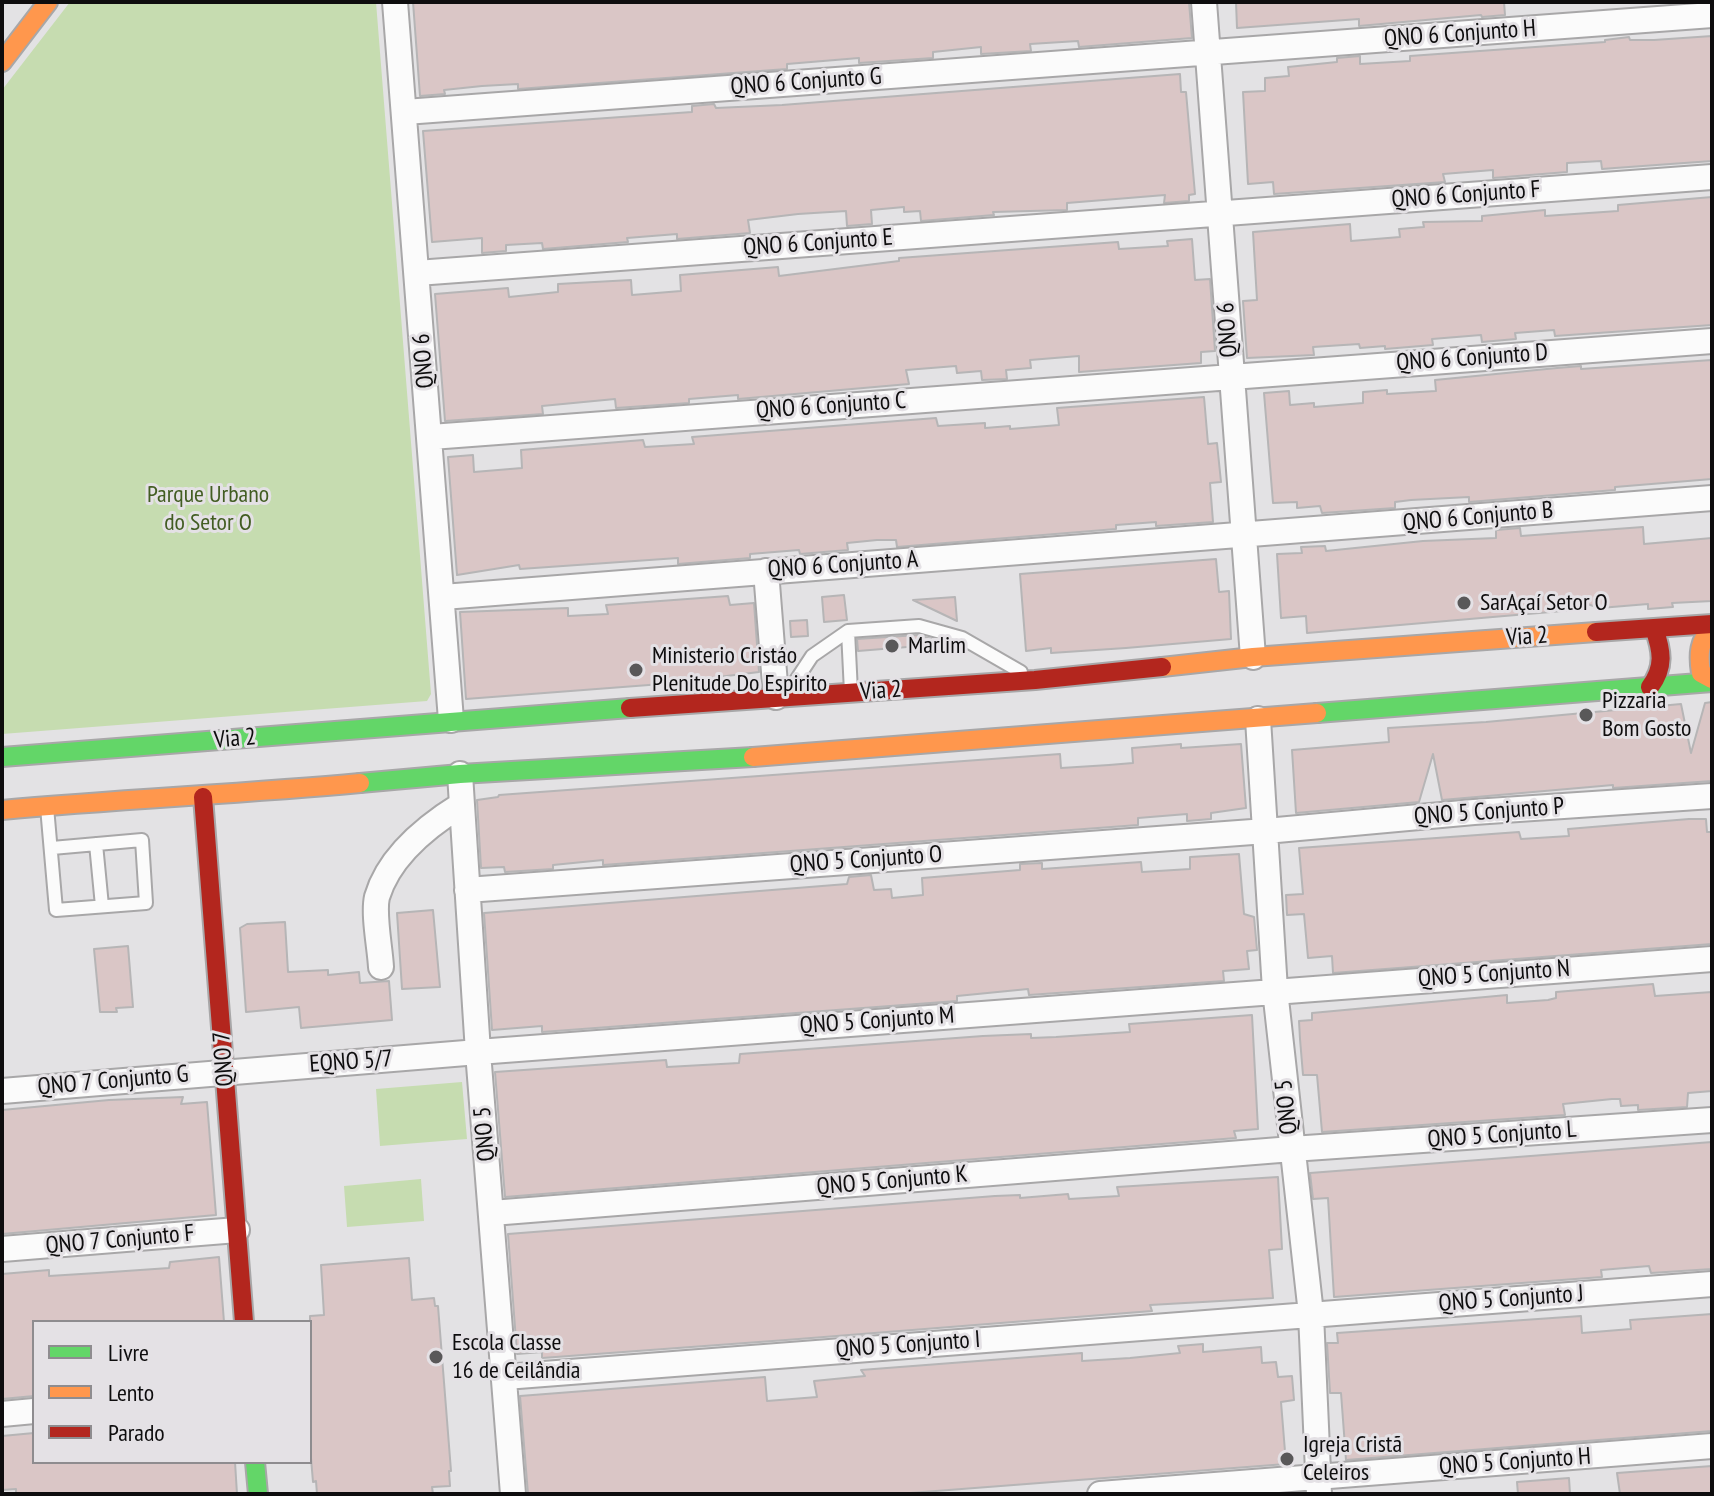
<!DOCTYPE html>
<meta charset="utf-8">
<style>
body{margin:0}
#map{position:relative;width:1714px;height:1496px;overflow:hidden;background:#e3e2e4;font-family:"PT Sans Narrow",sans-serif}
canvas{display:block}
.frame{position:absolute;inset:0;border:4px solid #0e0d0e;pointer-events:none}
.legend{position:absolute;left:32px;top:1320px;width:280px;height:144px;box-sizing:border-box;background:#e4e1e5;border:2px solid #8e8c8f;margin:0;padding:10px 14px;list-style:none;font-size:24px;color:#0e0d0e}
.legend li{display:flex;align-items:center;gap:16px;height:40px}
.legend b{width:40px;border:2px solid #8e8c8f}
</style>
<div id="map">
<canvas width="1714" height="1496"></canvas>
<div class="frame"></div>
<ul class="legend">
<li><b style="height:10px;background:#63d668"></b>Livre</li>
<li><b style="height:10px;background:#ff974d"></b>Lento</li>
<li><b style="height:10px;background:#b3261e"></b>Parado</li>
</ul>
</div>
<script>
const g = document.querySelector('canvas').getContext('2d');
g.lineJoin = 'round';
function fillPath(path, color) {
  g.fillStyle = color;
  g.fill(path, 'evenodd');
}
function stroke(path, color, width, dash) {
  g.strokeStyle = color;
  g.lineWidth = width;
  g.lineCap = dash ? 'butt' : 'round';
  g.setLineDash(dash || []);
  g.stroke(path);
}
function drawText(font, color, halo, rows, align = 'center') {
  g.font = font + ' "PT Sans Narrow",sans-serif';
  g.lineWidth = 6;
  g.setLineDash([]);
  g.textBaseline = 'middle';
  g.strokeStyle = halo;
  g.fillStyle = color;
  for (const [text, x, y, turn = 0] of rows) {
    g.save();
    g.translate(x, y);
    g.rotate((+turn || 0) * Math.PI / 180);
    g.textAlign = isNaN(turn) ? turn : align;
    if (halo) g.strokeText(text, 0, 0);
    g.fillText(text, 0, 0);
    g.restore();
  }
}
fillPath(new Path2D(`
 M70,2h306l55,692 -4,7 -425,33v-644z
 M462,1082l5,57 -87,7 -4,-57z
 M421,1179l3,42 -77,6 -3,-41z`), '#c6dcb0');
const building = new Path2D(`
 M413,2h776l3,36 -113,9 -1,-6 -48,3 1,7 -50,3v-7l-48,5v6l-74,5v-5l-72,6v5l-269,20v-5l-36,2 -38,4 1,4 -25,2z
 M1236,2h268l1,13 -23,2 -1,-2 -122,11v-7l-122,9z
 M1712,36v125l-97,7 -13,1 -1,-8 -34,2v9l-74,6v-8l-50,4 2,8 -171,12 -1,-12 -25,2 -5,-92 22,-1v-13l24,-2 -1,-9 49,-5v-4l23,-2v8l50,-3v-5l195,-14v-2l24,-3 1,3h24z
 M1180,74l1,18h5l9,102 -6,1v6l-25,2 1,-8 -98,8v7l-74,2 1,3 -73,6 -1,-10 -16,1v-5l-33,3 1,14 -25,2 -1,-15 -48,3 -50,6 2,13 -73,6v-5l-50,4 1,4 -85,7 -1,-6 -36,2v6l-24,2v-15l-50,4 -9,-111 269,-19v-6l22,-2 2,4 66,-3z
 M1712,197v128l-157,11 -1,-6 -39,3 1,6 -34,3 -1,-7 -49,4 1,6 -48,4v-3l-25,2 -1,-4 -46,3 1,8 -67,3 -4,-57 14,-1 -4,-68 97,-8 1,17 49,-4 -1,-8 25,-2 -1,-5 59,-1v-5l63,-6v6l73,-5v-6z
 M1192,239l3,41 15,-1 5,72 -14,1v11l-122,9v-16l-49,4 1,8 -25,2 1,9 -25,1 -1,-9 -24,2 -1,-7 -50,4 3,14 -171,15v-4l-49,4v4l-73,5 -1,-9 -73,7 1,8 -98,7 -10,-127 73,-6 1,9 49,-5v-8l73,-4 1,15 49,-4 -1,-16 98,-8 1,9 120,-15v-3l219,-16 1,7 49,-3 -1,-5z
 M1712,360v119l-97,8v3l-146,12v-5l-58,3 -16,2v6l-73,5 -2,-7 -23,2v-6l-24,1 -9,-110 25,-2 1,14 24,-2v4l49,-4v-11l24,-2v4l49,-3 -1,-11 122,-12 24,-2v3z
 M1204,397l4,47 9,-1 4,39 -11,1 3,39 -57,4v-4l-40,3v4l-219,18 -1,-7h-19l-30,3 1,7 -48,4 -1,-4 -49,4v4l-72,6v-6l-158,11 -1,-4 -62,10 -9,-118 25,-2 1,17 48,-4 -1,-18 122,-10 2,7 49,-3 -2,-7 244,-19 2,8 47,-3v5l25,-2v3l49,-4 -2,-17z
 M1643,527l1,17 68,-6v63l-40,2 1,4 -25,2v-5l-48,4 -26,-8v10l-267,23 -1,-17 -25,2 -4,-64 25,-1 -1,-6 24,-1 1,5 97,-10 73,-3v-8l24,-2 1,8z
 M1216,559l3,33 10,-1 2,48 -105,9 -75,5v-5l-25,3 -6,-77z
 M844,595l3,25 -23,2 -2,-25z
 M728,596l2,9 24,-2 5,69 -97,12 -196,15 -6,-87 108,-4v8l40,-2 -2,-9z
 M955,597l2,24 -44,-21z
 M807,620l1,16 -17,1 -1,-16z
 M918,635l13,4 1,6 -74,6 -1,-12z
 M1712,702v79l-99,7v-3l-171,15 -9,-46 -14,48 -123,11 -4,-63 97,-8 -1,-14 98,-6 195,-18 10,49 14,-50z
 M1181,744v4l60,-4 5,64 -35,5v6l-24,2v-7l-49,4v7l-535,40v-5l-50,5v4l-48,3 -1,-5 -23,1 -4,-68 21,-3 1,-2 561,-41 1,14 48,-3 24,-2 -1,-15z
 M1689,819h17l1,13h5v112l-379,29 -1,-17 -24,2 -4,-44 -17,1 -1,-20 17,-1 -4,-46 220,-16 2,7 48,-3 -1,-7z
 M1239,854l5,60 10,3 3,33 -10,1 2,18 -26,2 1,10 -195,14 -1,-6 -71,7v5l-415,31v-6l-50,4 -8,-117 363,-29 2,-7 22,-2 3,15 17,-1 1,9 31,-3 -1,-17 98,-8v-6l22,-1v6l99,-7 1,10 48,-3v-12z
 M433,910l7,77 -38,2 -5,-76z
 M285,922l3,50 40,-2v5l31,-3 1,11 29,-2 3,39 -91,8 -2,-21 -53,5 -6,-84 7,-4z
 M128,946l5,61 -17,1 1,4h-17l-6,-63z
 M1653,984l2,12 57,-4v99l-24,2 -1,14 -49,3v-5l-17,1 -1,-7h-8l-49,5 2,11 -243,17 -5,-57h-14l-3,-36 -1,-18 13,-1v-7l195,-18v8l41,-3 8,-2v-6z
 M1252,1015l6,114 -24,2 2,7 -731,59 -10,-125 171,-12 1,7 72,-4 1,-9 243,-18 48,-2v4l25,-1 74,-5 -1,-8z
 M183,1097l-2,7 26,-2 9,113 -214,19v-124l107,-10z
 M1712,1142v127l-61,4 -2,-7 -48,4 1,7 -268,20 -6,-99 -15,1 -3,-26z
 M1278,1177l4,72 -13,1 4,48 -123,7 2,6 -366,29 -244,18v-6l-25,2 -9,-120 487,-38 25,-1v3l48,-4 1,5 50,-3 -2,-9z
 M219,1257l5,65h-190v74l-32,3v-125l47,-4v6l48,-3 72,-5 1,-6z
 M409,1258l3,42 22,-2 1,8h3l13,165h-2l1,15 -18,1 1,7h-116l-1,-13 -3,1 -3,-36v-130l14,-1 -3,-50z
 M1712,1314v117l-366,29 -5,-67h-11l-3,-50h11l-1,-10 244,-17 1,17 49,-4 -1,-9z
 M1203,1344v8l58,-5 1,16 14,-1 2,15 14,-1 2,24 -13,2 5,62 -389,30h-369l-8,-98 245,-19 2,24 50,-4 -3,-16 51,-5 -4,-6 221,-17v8l48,-3 50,-5 -2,-7z
 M34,1433v29h201l2,32h-221v-5l-14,1v-54z
 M1712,1466v28h-92l-3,-21z
 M1569,1478l1,16h-52l-1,-12z`);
fillPath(building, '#dac6c6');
stroke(building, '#b6b5b6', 2);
const lane = new Path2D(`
 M848,631l3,61
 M789,691l23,-35 36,-25 71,-5 43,12 59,34
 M47,807l9,103 90,-7 -4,-63 -90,8
 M96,844l6,62`);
const street = new Path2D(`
 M395,2l56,718
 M1204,2l49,655
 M405,112l1307,-97
 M417,273l1295,-96
 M431,437l1281,-96
 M766,571l10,126
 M443,597l1269,-99
 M1258,719l17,271 36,324 8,180
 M460,774l18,278 35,442
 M467,890l799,-59 208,-19 238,-16
 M381,967c-1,-19 -8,-53 -4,-70 12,-41 50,-71 84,-92
 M2,1091l476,-39 1234,-93
 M492,1213l800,-64 420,-29
 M2,1249l235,-19
 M505,1377l1207,-93
 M2,1414l32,-3
 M1100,1494l612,-48`);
const fast = new Path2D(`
 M1317,713l395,-31
 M2,757l628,-49
 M360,783l100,-9 293,-17
 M255,1462l3,32`);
const slow = new Path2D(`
 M2,62l46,-60
 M1712,627c-13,14 -14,27 -11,46l11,6
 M1162,667l91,-10 343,-25
 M753,757l564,-44
 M2,810c119,-11 239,-16 358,-27`);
const jam = new Path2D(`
 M1596,632l116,-8
 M1650,687c15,-20 12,-36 4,-59
 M630,708l405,-28 127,-13
 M203,797l41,525`);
stroke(lane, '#a8a7a8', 16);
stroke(street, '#a8a7a8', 28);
stroke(fast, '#a8a7a8', 22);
stroke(slow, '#a8a7a8', 22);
stroke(jam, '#a8a7a8', 22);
stroke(lane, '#fbfbfb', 12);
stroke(street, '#fbfbfb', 24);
stroke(fast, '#63d668', 18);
stroke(slow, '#ff974d', 18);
stroke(jam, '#b3261e', 18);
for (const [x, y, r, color] of [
 [1464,603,8,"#595859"],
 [892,646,8,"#595859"],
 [636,670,8,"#595859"],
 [1586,715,8,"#595859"],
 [436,1357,8,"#595859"],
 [1287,1459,8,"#595859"]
]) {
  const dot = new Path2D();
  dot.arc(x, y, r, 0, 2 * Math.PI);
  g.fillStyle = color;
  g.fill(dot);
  stroke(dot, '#e4e1e5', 3);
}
drawText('24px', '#0e0d0e', '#e4e1e5', [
 ["QNO 6 Conjunto H",1460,34,-4],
 ["QNO 6 Conjunto G",806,82,-4],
 ["QNO 6 Conjunto F",1466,195,-4],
 ["QNO 6 Conjunto E",818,243,-4],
 ["QNO 6",1228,330,-94],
 ["QNO 6 Conjunto D",1472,358,-4],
 ["QNO 6",424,361,-95],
 ["QNO 6 Conjunto C",831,406,-4],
 ["QNO 6 Conjunto B",1478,517,-5],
 ["QNO 6 Conjunto A",843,565,-4],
 ["Via 2",1527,637,-4],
 ["Via 2",881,691,-4],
 ["Via 2",235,739,-5],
 ["QNO 5 Conjunto P",1489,812,-4],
 ["QNO 5 Conjunto O",866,860,-4],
 ["QNO 5 Conjunto N",1494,974,-4],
 ["QNO 5 Conjunto M",877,1021,-4],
 ["QNO 7",224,1059,-94],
 ["EQNO 5/7",351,1062,-4],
 ["QNO 7 Conjunto G",113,1081,-5],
 ["QNO 5",1287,1107,-96],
 ["QNO 5",485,1134,-95],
 ["QNO 5 Conjunto L",1502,1135,-4],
 ["QNO 5 Conjunto K",892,1181,-5],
 ["QNO 7 Conjunto F",120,1240,-5],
 ["QNO 5 Conjunto J",1511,1299,-4],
 ["QNO 5 Conjunto I",908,1345,-4],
 ["QNO 5 Conjunto H",1515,1462,-4]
]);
drawText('24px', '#425d22', '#e4e1e5', [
 ["Parque Urbano",208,495],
 ["do Setor O",208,523]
]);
drawText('24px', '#0e0d0e', '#e4e1e5', [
 ["SarAçaí Setor O",1480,603],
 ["Marlim",908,646],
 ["Ministerio Cristáo",652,656],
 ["Plenitude Do Espirito",652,684],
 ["Pizzaria",1602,701],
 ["Bom Gosto",1602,729],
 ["Escola Classe",452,1343],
 ["16 de Ceilândia",452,1371],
 ["Igreja Cristã",1303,1445],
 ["Celeiros",1303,1473]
], 'left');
</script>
